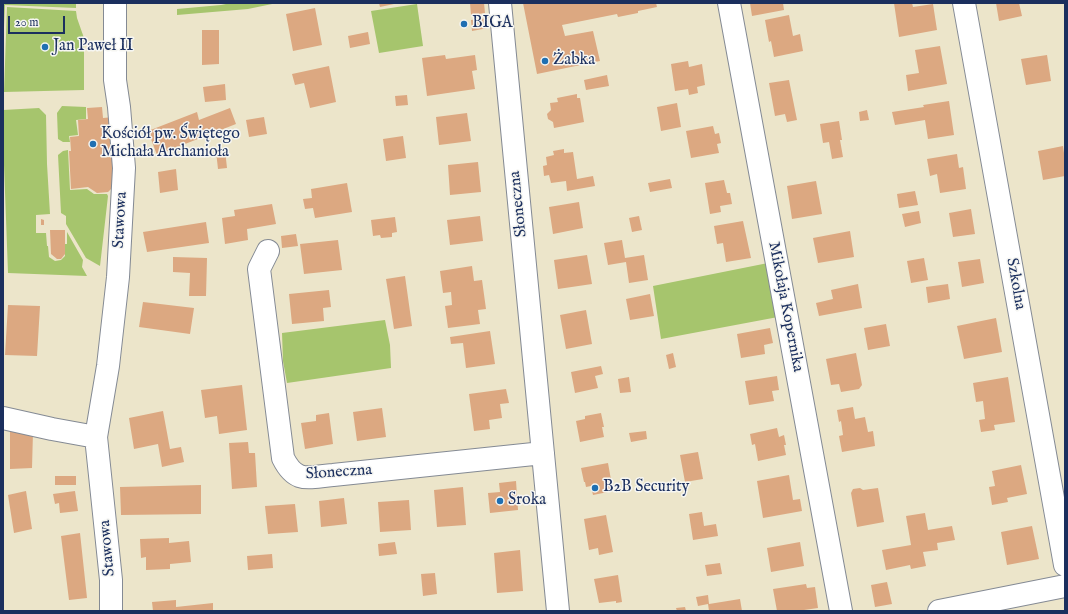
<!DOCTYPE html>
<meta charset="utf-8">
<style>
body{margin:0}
#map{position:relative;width:1068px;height:614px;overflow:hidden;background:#ece5ca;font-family:"IM FELL English",serif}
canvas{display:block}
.frame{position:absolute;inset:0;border:4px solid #1b2f5e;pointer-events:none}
.scale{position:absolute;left:8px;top:16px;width:57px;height:18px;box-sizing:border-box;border:2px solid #1b2f5e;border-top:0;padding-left:5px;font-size:12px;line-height:14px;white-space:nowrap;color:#1b2f5e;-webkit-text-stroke:3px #f6f6f2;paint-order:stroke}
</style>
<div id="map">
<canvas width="1068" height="614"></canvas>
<div class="frame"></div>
<div class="scale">20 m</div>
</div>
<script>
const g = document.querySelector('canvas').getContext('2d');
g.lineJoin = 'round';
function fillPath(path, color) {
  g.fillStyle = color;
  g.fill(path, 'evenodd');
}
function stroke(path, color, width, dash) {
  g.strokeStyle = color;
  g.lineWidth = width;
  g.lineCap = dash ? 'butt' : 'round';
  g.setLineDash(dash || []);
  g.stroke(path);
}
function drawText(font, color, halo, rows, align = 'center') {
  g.font = font + ' "IM FELL English",serif';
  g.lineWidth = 3;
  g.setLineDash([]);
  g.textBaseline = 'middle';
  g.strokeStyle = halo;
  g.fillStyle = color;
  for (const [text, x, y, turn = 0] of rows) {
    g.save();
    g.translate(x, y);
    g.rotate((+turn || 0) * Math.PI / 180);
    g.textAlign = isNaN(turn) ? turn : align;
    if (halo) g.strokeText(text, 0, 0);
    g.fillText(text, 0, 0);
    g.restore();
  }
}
fillPath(new Path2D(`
 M3,3h73v5l-71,-3 -2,44z
 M231,3h46l-29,6 -71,6v-6l44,-4z
 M417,4l6,42 -44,7 -8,-42z
 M7,7l69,4 1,7 7,20v52l-80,2z
 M62,106l24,1v12l-10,1 2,15 -9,1 1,6h-7l-5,-3 -1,-26z
 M39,108l7,7 1,49 3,50 -14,1v18h10l1,13h1l1,11 6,4 6,-1 4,-4 -1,-12h3v-12l16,28 -1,7 5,9 -79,-3 -5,-135v-28z
 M68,150l2,40 17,-1 7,5h13l1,2 -8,70 -14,-8 -20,-34v-8l-5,-3 -3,-58 5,-4z
 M768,263l10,54 -117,22 -8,-53z
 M385,320l5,25 1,23 -104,15 -4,-22 -1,-28z`), '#a6c56d');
fillPath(new Path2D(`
 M379,3h15v1l-14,3z
 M470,3h14l1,10 -14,2z
 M523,3h133l1,4 -19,4v2l-20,4 -1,-3 -55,11 3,11 28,-5 7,30 -63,13z
 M750,3h33l1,7 -32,6z
 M894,3h18l1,4 20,-3 4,26 -38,7z
 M996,3h23l3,13 -23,5z
 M315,8l7,37 -29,6 -7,-37z
 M789,15l4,21 7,-2 3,17 -29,6 -3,-16 -2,1 -4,-22z
 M487,18l1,10 -16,3 -1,-11z
 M202,30h17v34l-17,1z
 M368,32l2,12 -20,4 -2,-12z
 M940,46l7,38 -39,7 -2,-16 13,-2 -4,-23z
 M445,55l1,4 29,-4 2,15 -5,1 3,18 -48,7 -5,-38z
 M1047,55l4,26 -25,4 -5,-26z
 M688,61l1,6 13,-3 3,21 -8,2 1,6 -9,2 -1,-6 -13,2 -4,-27z
 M329,66l7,36 -26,6 -6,-25 -9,2 -3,-11z
 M607,75l2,11 -23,4 -2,-10z
 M789,80l8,40 -10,2 -2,-8 -10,2 -6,-33z
 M225,84l1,16 -21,2 -2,-15z
 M577,94v4h3l4,24 -30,6 -1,-6 -5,-3 -1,-5 4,-4 -1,-7 8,-1 -1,-4z
 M407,95l1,10 -12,1 -1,-10z
 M949,101l5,34 -26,4 -3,-19 -30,5 -3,-13 32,-5 -1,-2z
 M677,103l4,24 -20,4 -4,-24z
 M102,107l1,11 11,-1 1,68 -7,7 -11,1 -9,-6 -17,2 -2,-38h2l-1,-14 9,-1 -1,-16 10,-1 -1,-11z
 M230,108l6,16 -79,31 -9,-24 49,-19 2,8z
 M867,110l2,10 -9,1 -1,-9z
 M467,113l4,28 -32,4 -3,-28z
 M264,117l3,17 -18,3 -3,-17z
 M839,121l3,19h-2l3,17 -11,2 -3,-17 -6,1 -3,-19z
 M713,126l2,8 4,-1 2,10 -4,1 2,9 -28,5 -5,-27z
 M403,136l3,22 -20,3 -3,-22z
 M1063,146l2,14v16l-22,4 -5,-29z
 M564,149v4l9,-1 4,27 16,-3 2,10 -28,5 -1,-10 -15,2 -2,-8 -5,1 -1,-10 4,-1 -1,-8 8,-2 -1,-4z
 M225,150l2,18 -9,1 -2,-18z
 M957,154l2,14 4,-1 3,22 -26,4 -3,-19 -7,2 -3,-17z
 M478,162l3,30 -31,3 -2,-30z
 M176,169l2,21 -18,3 -2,-21z
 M670,179l2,9 -22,4 -2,-9z
 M724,180l3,13h3l2,11 -12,2 1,6 -11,2 -5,-31z
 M816,181l6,33 -30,5 -5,-33z
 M347,183l5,29 -37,6 -2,-10 -8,1 -2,-10 9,-1 -1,-9z
 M915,191l3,14 -19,3 -2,-14z
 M579,202l4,26 -30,6 -4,-27z
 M272,204l4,20 -29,5 1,11 -23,4 -3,-26 13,-2 -1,-6z
 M971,209l4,25 -22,3 -4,-24z
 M919,211l2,12 -16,4 -3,-13z
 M480,216l3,25 -33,4 -3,-25z
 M639,216l3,14 -10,2 -3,-14z
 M395,217l2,15 -5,1v4l-11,1 -1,-3 -7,1 -2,-16z
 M41,219l3,1v5h-3z
 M743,221l8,37 -25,4 -3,-19 -6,1 -3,-18z
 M206,222l3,21 -62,9 -4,-20z
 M50,230h15v24l-4,5h-4l-6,-5z
 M850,231l4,26 -36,6 -5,-25z
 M296,234l2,12 -16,2 -1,-12z
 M338,240l4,30 -38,4 -4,-30z
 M622,240l3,18 19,-3 4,25 -19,3 -3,-21 -18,3 -4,-22z
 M587,255l5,29 -34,5 -4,-29z
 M173,257l34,1 -1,38h-17l1,-23 -17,-1z
 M924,258l4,22 -17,3 -4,-22z
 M980,259l4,24 -22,4 -4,-25z
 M472,266l2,15 8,-1 4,29 -8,1 2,14 -32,4 -3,-22 7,-1 -1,-13 -8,1 -3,-22z
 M405,276l7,50 -18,3 -8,-50z
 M858,284l4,24 -43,8 -3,-13 17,-4 -2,-9z
 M948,284l2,15 -22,4 -2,-16z
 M329,290l2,17 -8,1 1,13 -32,3 -3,-30z
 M650,294l4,22 -24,4 -4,-21z
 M143,302l51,6 -4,26 -51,-7z
 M8,305l32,1 -3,50 -32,-1z
 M586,310l6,34 -26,5 -6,-34z
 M996,318l6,34 -38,7 -7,-33z
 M886,324l4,22 -22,4 -4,-22z
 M770,328l3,15 -9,2 1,9 -24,4 -4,-24z
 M490,331l5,33 -29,4 -3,-25 -12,1 -1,-7z
 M673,353l3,14 -7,2 -3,-14z
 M856,353l6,32 -3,4 -18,3 -2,-8 -8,1 -5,-26z
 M601,366l2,8 -8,2 3,12 -23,5 -4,-21z
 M777,376l2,14 -7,1 2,10 -25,4 -4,-24z
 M629,377l2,15 -11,1 -2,-14z
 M1008,377l7,45 -21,3 1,5 -14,2 -2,-12 6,-1 -2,-18 -7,1 -3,-19z
 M242,385l5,45 -28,4 -2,-18 -12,2 -4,-28z
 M506,389l3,14 -9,1 2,14 -13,2 1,9 -16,2 -5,-37z
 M853,407l2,12 10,-2 3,15 5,-1 2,15 -33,6 -3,-16 4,-1 -2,-14 -2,1 -2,-12z
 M382,408l4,29 -29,4 -4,-29z
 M163,411l7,38 11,-2 3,15 -22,5 -4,-23 -24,5 -5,-31z
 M329,413l4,31 -28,5 -4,-26 15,-2v-6z
 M601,413l3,14h-2l2,10 -24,5 -4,-21 9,-2v-3z
 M777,428l2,9 5,-2 2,10h-2l2,10 -28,6 -3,-17 -3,1 -2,-11z
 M646,431l1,8 -16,3 -2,-9z
 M10,432h23l-1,36 -22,1z
 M248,442l1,11h6l2,34 -25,2 -3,-46z
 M698,452l5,27 -18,3 -5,-27z
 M608,463l5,28 -20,4 -2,-9 -5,1 -1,-5h-1l-3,-14z
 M1021,465l6,29 -20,4 1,4 -16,3 -3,-18 6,-1 -3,-15z
 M789,475l4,25 7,-1 2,12 -39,7 -6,-37z
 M55,476h21v9h-21z
 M516,481l2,29 -28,3 -2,-20 12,-1 -1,-9z
 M201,485v29l-80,1 -1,-28z
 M463,487l3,38 -29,2 -3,-37z
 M860,488l3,2 15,-2 6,34 -27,5 -6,-34 2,-4z
 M26,491l6,38 -18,4 -6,-38z
 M75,491l3,20 -18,2 -1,-10 -4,1 -2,-10z
 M344,498l3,26 -26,3 -2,-26z
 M409,500l2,30 -31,2 -2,-30z
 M295,504l3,28 -30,2 -3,-28z
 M702,512l2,14 12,-2 2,12 -25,4 -4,-26z
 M925,513l3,17 24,-4 3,14 -18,3 1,7 -15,2 3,14 -15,3 -1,-4 -24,5 -4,-20 29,-5 -5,-29z
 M606,515l7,37 -14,3 -1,-7 -9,2 -5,-31z
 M1032,526l7,33 -32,6 -6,-33z
 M80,533l7,65 -18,2 -8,-64z
 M169,538v5l20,-2 2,21 -21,2v5l-24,1v-13l-5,1 -1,-19z
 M395,542l2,12 -18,2 -1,-12z
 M800,542l4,24 -33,6 -4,-24z
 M520,550l3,41 -26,2 -3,-40z
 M272,554l1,14 -25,2 -1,-14z
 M720,563l2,11 -15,2 -2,-11z
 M435,573l2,21 -14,2 -2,-22z
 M618,575l4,27 -6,1v-2l-17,2 -5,-24z
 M887,582l5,22 -17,3 -4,-22z
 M806,584l1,4 8,-1 3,21 -21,3h-20l-4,-22z
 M708,595l1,9 31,-5 2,12h-33l-1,-7 -10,2 -2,-9z
 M176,600v7l37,-4v8h-60l-1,-9z
 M685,607l1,4h-9l-1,-3z`), '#dca881');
const minor = new Path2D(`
 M500,3l58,608
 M729,3l112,608
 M964,3l101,562
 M268,251l-9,18 24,189c13,26 25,19 50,17l210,-22
 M3,418l49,11 44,8
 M111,611v-31l-15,-143 12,-71 10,-89 6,-109 -5,-61 -4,-27v-77
 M939,611l126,-25`);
stroke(minor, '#848a94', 24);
stroke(minor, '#fff', 22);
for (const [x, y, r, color] of [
 [464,24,4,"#1f6fb2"],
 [45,47,4,"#1f6fb2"],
 [545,61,4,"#1f6fb2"],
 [93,144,4,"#1f6fb2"],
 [595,488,4,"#1f6fb2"],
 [500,501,4,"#1f6fb2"]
]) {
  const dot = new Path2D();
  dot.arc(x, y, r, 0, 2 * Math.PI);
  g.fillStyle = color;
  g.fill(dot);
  stroke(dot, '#f6f6f2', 1.5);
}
drawText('16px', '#1b2f5e', '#f6f6f2', [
 ["BIGA",472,24],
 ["Jan Paweł II",53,47],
 ["Żabka",553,61],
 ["Kościół pw. Świętego",101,135],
 ["Michała Archanioła",101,153],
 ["B2B Security",603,488],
 ["Sroka",508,501]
], 'left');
drawText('16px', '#1b2f5e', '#f6f6f2', [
 ["Słoneczna",519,204,-96],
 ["Stawowa",121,220,-87],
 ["Szkolna",1015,284,80],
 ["Mikołaja Kopernika",785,307,79],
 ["Słoneczna",339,473,-4],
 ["Stawowa",108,548,-95]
]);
</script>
